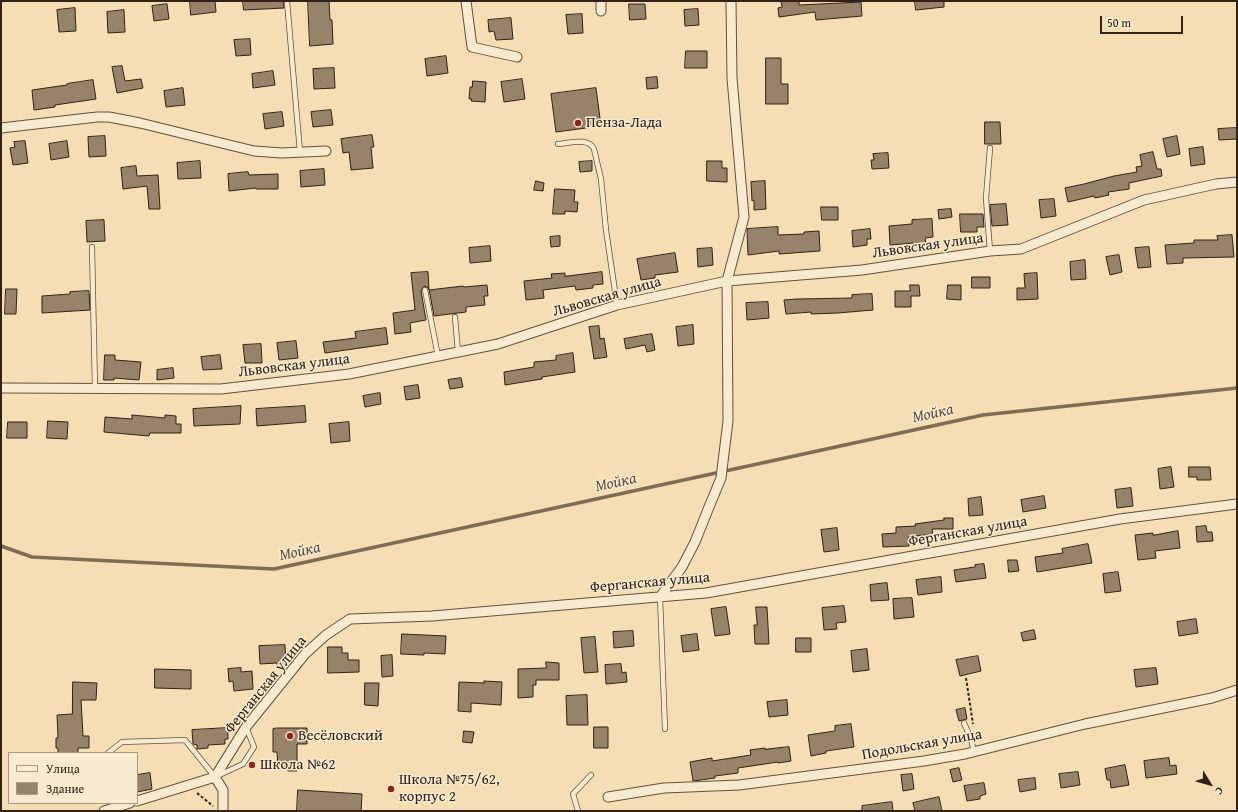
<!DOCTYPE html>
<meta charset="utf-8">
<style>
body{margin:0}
#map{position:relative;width:1238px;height:812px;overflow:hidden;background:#f5deb3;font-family:"Gentium Book Plus",serif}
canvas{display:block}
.frame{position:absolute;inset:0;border:2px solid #312119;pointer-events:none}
.legend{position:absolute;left:8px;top:752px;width:130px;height:52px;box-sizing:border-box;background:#f8eace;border:1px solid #a89a86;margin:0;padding:5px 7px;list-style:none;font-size:12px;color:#312119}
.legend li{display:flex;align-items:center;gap:8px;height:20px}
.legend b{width:20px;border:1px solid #a89a86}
.north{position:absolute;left:1190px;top:764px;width:40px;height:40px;-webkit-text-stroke:3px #f8eace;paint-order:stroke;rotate:127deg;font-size:11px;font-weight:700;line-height:16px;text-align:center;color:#312119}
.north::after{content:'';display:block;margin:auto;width:14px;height:18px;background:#312119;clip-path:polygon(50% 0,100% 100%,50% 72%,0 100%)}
.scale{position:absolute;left:1100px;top:16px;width:83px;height:18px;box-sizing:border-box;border:2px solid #312119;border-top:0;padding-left:5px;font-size:12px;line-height:14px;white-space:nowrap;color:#312119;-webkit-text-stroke:3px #f8eace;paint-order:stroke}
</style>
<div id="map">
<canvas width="1238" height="812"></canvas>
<div class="frame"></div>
<ul class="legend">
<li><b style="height:5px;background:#f8eace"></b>Улица</li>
<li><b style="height:11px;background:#978369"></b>Здание</li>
</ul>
<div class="north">С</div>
<div class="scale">50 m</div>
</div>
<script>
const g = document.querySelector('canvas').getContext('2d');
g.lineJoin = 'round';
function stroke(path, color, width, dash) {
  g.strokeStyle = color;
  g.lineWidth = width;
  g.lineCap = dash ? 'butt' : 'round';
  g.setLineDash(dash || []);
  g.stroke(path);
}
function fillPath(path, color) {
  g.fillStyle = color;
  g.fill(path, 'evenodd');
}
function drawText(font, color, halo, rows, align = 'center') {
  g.font = font + ' "Gentium Book Plus",serif';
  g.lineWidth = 3;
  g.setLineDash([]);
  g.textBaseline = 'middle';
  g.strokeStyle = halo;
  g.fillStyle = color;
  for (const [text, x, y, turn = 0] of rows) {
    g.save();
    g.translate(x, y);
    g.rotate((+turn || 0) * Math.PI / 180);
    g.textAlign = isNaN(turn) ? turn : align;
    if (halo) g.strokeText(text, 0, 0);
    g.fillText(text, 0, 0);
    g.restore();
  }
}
stroke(new Path2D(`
 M1,546l31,11 242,12 709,-154 254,-27`), '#7e6c56', 3.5);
const building = new Path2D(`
 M190,1h25l1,11 -25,3z
 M243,1h40l1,7 -40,2z
 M308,1h21l1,19h2l1,24 -23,2z
 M781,1h18v4l62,-3 1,14 -46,4 -1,-8 -36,5 -1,-9 4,-1z
 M915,1h29v6l-28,3z
 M167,4l2,15 -15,2 -2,-15z
 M629,4h16l1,15 -16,1z
 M75,8l1,23 -17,1 -2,-22z
 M698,9l1,16 -14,1 -1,-16z
 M124,10l1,22 -17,1 -1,-21z
 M582,14l1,19 -15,1 -2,-19z
 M511,18l2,21 -17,1 -2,-9 -5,1 -1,-12z
 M250,39l1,16 -15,1 -2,-16z
 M686,51h21v17h-22z
 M446,56l2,17 -21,3 -2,-17z
 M766,58h15v26h7v20h-22z
 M122,66l3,15 16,-2 2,9 -26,5 -5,-26z
 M334,68l1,20 -21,1 -1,-20z
 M273,71l2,14 -22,3 -1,-14z
 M657,77l1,11 -11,1 -1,-11z
 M522,79l3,20 -21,3 -3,-20z
 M93,80l3,19 -41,6v2l-21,3 -2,-20 35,-5v-1z
 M473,81l13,1 -1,20 -14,-1 1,-2h-3l1,-12h2z
 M183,88l2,17 -19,2 -2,-16z
 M596,88l5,38 -45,6 -5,-38z
 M331,110l2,15 -20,2 -2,-15z
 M282,112l2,14 -19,3 -2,-15z
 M985,122h15l1,22h-16z
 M1237,128v11l-18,1 -1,-11z
 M372,135l2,12h-3l2,21 -22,2 -2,-18 -6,1 -2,-14z
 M105,136l1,20 -17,1 -1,-20z
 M1177,136l3,18 -13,3 -4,-18z
 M25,141l3,22 -15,2 -3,-17 5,-1 -1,-5z
 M67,141l2,16 -18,3 -2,-16z
 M1203,147l2,17 -14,2 -2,-17z
 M1153,152l4,17h4l1,7 -33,7v6l-21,3 1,3 -14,3 -1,-2 -26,6 -3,-14 19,-4 30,-8 23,-4 -1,-5 6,-1 -2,-11z
 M888,153l1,15 -17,1 -1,-9h3l-1,-6z
 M200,161l1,17 -23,1 -1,-16z
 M592,161v10l-12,1 -1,-10z
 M707,161h15v7h5v14l-20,-1z
 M136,166l1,10 21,-1 2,34h-11l-2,-23 -24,3 -2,-21z
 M324,169l1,16 -24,2 -1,-16z
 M248,172l1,3 29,-1v15h-22v-1l-27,3 -1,-17z
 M536,181l8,2 -1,8 -9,-1z
 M765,181l1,28 -12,1v-10l-2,1 -1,-19z
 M555,189l20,1 -1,12h4l-1,10 -12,-1v3h-12z
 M1054,199l2,17 -15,2 -2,-18z
 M1006,204l2,21 -16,1 -2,-21z
 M821,207h17v13h-16z
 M951,209l1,8 -13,2 -1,-9z
 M960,214h23l1,13h-7v5h-16z
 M932,219l1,18 -8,1 1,6 -13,1v-2l-23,2 -1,-19 23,-2v-4z
 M104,220l1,21 -18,1 -1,-21z
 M778,227v8l26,-1v-2l15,-1 1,20 -41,3v-3l-31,4 -1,-26z
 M870,229l1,10h-4v6l-14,2 -1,-16z
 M1232,235l2,22 -51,1v5l-16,1 -2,-19 29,-2v-3h24l-1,-4z
 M560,236v10l-9,1 -1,-10z
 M490,246l1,15 -21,2 -1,-15z
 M1149,247l2,20 -13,1 -3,-20z
 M712,248l1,17 -15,2 -1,-18z
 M675,253l3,19 -23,3v3l-14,2 -4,-21z
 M1119,255l3,17 -12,3 -4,-18z
 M1085,260l1,19 -15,1 -1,-18z
 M428,272l1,18 34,-4 1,1 23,-2 1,11h-4l1,9 -19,2v5l-32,4 -5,-27 -2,-2 -3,-1 -3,5 5,29 -16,3 1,9 -16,2 -2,-21 22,-3 -4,-37z
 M602,272l1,12 -10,1v3l-17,2 -1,-4 -32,4 1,8 -18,2 -2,-19 28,-3 -1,-4 14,-1v3z
 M1037,273l1,26 -21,1v-12h8l-1,-14z
 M972,277h18v11h-18z
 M910,285h9l1,11h-9v11h-16v-16h15z
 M948,285h13v15l-14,-1z
 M6,289h11l-1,25h-11z
 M89,291l1,19 -48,3v-17l28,-2v-2z
 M872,294l1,16 -35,3 -27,1v-2l-25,2 -2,-14 13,-1 55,-1v-3z
 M768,302l1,16 -22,2 -1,-17z
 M693,325l1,19 -16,2 -2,-19z
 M599,326l1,13 4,-1 3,19 -13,2 -5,-32z
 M386,328l2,16 -63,9 -2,-11 33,-4 -1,-6z
 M652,334l3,16 -8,2 -2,-7 -19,4 -2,-10z
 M296,341l2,17 -19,2 -2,-17z
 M261,344l1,19h-17l-2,-18z
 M573,353l2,19 -33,5v2l-37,6 -1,-13 30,-5v-5l22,-2v-4z
 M105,355h10v5l26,2 -2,18 -25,-2v2h-10z
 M220,355l2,14 -19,1 -2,-13z
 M173,368l1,10 -17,2v-10z
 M461,378l2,9 -13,2 -2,-9z
 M418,385l2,13 -14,2 -2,-13z
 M380,393l1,11 -16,3 -2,-11z
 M241,406l-1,18 -46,2 -1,-17z
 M305,406l1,16 -49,4 -1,-17z
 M132,415l33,3v-3l11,1v8h5v9h-31l-1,3 -45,-4 1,-15 27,2z
 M48,421l20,1 -1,17 -20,-1z
 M8,422h19v16h-20z
 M349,422l1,19 -19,2 -2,-19z
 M1171,467l3,20 -14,2 -2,-20z
 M1189,467h21l1,13h-14v-3h-8z
 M1131,488l2,18 -16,2 -2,-18z
 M1044,496l2,12 -23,4 -2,-12z
 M981,497l2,18 -14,1 -1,-17z
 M944,518h9v11h-21l1,5 -25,3 1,9 -26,1 -1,-13 14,-1v-6l20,-1 -1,-2 29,-4z
 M1206,526l1,6h5l1,9 -16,1 -1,-15z
 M837,528l2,22 -15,2 -3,-22z
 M1178,531l2,17 -25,3 1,7 -18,2 -3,-25 18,-2v2z
 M1088,544l4,19 -55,9 -2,-15 28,-4 -1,-4z
 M1008,560h9l2,11 -10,1z
 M984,564l2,14 -30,4 -2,-12 21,-3v-2z
 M1118,572l3,19 -16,2 -2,-19z
 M941,577l1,15 -24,3 -2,-15z
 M887,583l2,17 -18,1 -1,-16z
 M912,598l2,19 -20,2 -1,-20z
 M844,606l2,16 -10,1 1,6 -13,1 -2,-22z
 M726,607l4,27 -15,2 -4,-27z
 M756,607h11l2,37h-14l-1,-19h3z
 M1196,619l2,14 -19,3 -2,-14z
 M1034,630l2,9 -13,2 -2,-8z
 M633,631l1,15 -20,2 -1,-16z
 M402,634l44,2 -1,18 -21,-1v2l-23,-1z
 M697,634l2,16 -16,2 -2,-16z
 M595,637l3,35 -14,1 -3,-35z
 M796,638h15v14h-15z
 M285,645l1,21h-9v-3l-17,1 -1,-18z
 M328,647h14v6h6v7h11v12l-31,1z
 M867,649l2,21 -16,2 -2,-21z
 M392,655l1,21 -11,1 -1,-21z
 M978,656l3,15 -21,5 -4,-16z
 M546,662l13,1v17h-23v5h-3v12l-15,1v-29l28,-1z
 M621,664l1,9 4,-1 1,10 -21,2 -1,-19z
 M241,668v4l11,-1 1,18 -19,2 -1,-10 -4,1 -1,-13z
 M1156,668l2,16 -22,3 -2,-17z
 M155,669l36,1v19l-36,-1z
 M484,681l18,1 -1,23 -30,-2v9l-13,-1 1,-29 25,1z
 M73,682l24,1 -1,17h-15l2,36h6v12h-11v5h-20v-5h-2v-10h2l-1,-23 15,-1z
 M365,683h14l-1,23 -13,-1z
 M587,695l1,30h-21l-1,-29z
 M787,700l1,15 -19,2 -2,-15z
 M965,708l2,11 -8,2 -3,-11z
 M851,724l3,23 -28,4v2l-15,3 -3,-21 27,-4v-5z
 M594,727h14v21h-14z
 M228,728v11h-3v5l-17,1v3l-11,1v-4l-4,-1 -1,-14z
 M277,728h30v16h-10v27h-9v-3h-10l-1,-16h-4v-23z
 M464,731l10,1 -2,11 -9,-1z
 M789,747l2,14 -13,2v-1l-40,6v5l-23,3v2l-22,3 -3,-19 22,-4v3l39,-6 -1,-5 15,-2v1z
 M1169,758l1,8 6,-1 1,9 -31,4 -2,-17z
 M1125,765l4,20 -18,3 -1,-8h-3l-2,-11z
 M959,768l3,12 -9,2 -3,-12z
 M1078,772l2,13 -19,3 -2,-14z
 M150,773l2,16 -15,3v-17z
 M912,774l2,15 -11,2 -2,-16z
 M1035,778l1,11 -16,3 -2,-12z
 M984,783l2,11 -6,2v3l-13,2 -3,-15z
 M298,790l64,4 -1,17h-64z
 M939,797l3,14h-27l-2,-8z
 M892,802l1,9h-31v-5z`);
fillPath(building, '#978369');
stroke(building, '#312119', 1);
const lane = new Path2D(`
 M287,1l13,151
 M558,144c12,-1 30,-7 36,5l7,30 5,51 11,75
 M92,247l3,142
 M990,251l-4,-53 4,-50
 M425,290l13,66
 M455,317l3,35
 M660,597l5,132
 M964,723l7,16 3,13
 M108,753l14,-11 63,-2 30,37 28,-13 11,-17 -8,-20
 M578,811l-5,-17 18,-19`);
const street = new Path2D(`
 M466,1l6,46 45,10
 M601,1v10
 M1,128l96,-11h12l31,6 114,28 28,2 44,-2
 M1,388l220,1 128,-15 149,-30 119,-39 110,-24 135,-11 128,-19 31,-2 123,-49 72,-16 21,-2
 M660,597l22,-30 13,-25 12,-30 14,-34 7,-57 -1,-140 17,-64 -12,-139 -1,-77
 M215,777l8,13v21
 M608,797l56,-9 75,-3 185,-24 41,-7 120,-30 127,-26 25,-8
 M137,801l78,-24 31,-50 59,-73 21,-19 24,-16 82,-3 274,-23 414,-74 117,-15
 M104,811l26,-8`);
stroke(lane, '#625040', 6);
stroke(street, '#625040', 11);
stroke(new Path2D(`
 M966,678l7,46
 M197,793l16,13`), '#312119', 2, [3, 2]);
stroke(lane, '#f8eace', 4.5);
stroke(street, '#f8eace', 9);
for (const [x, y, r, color] of [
 [578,123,4,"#8f2418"],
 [290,736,4,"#8f2418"],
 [252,765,4,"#8f2418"],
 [391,789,4,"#8f2418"]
]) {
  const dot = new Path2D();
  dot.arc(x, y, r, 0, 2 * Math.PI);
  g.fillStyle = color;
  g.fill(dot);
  stroke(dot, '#f8eace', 1.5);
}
drawText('15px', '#312119', '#f8eace', [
 ["Пенза-Лада",586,123],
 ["Весёловский",298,736],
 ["Школа №62",260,765],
 ["Школа №75/62,",399,780],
 ["корпус 2",399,797]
], 'left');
drawText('15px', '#312119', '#f8eace', [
 ["Львовская улица",928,246,-8],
 ["Львовская улица",607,297,-16],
 ["Львовская улица",294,366,-7],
 ["Ферганская улица",968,532,-10],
 ["Ферганская улица",650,583,-5],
 ["Ферганская улица",266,685,-51],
 ["Подольская улица",922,745,-10]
]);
drawText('italic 16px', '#5e4d3d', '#f8eace', [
 ["Мойка",933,414,-12],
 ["Мойка",616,483,-12],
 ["Мойка",300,552,-12]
]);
</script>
